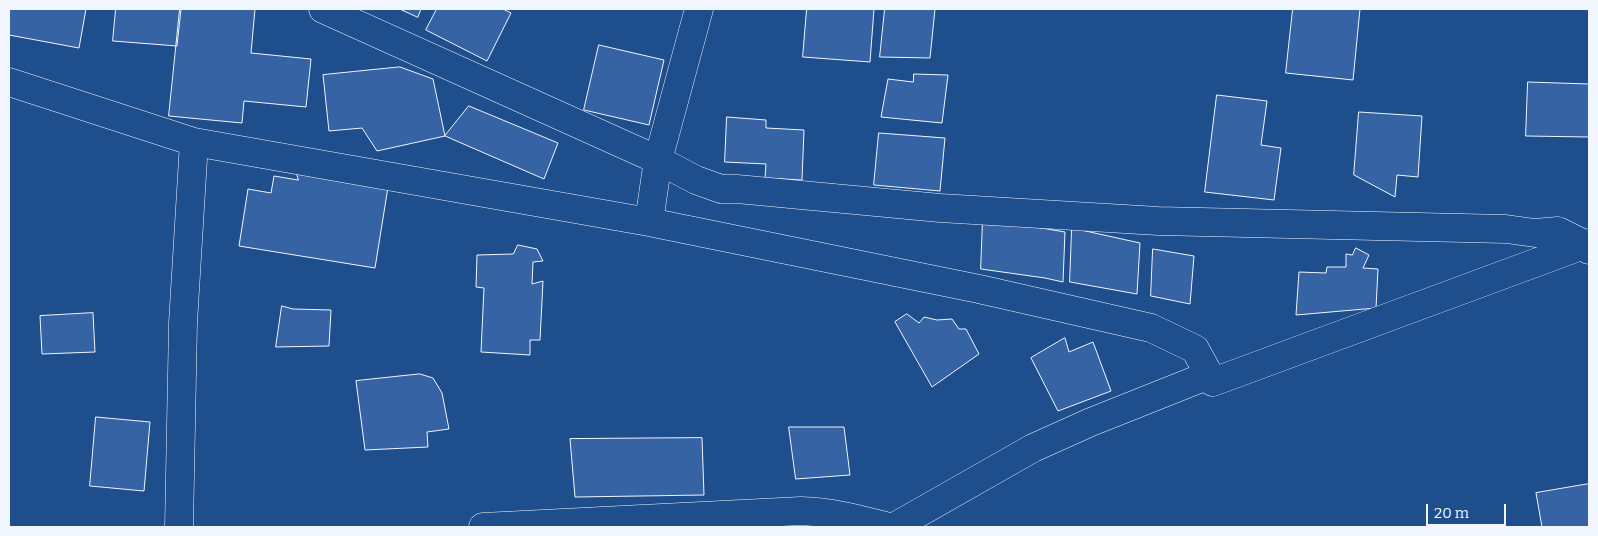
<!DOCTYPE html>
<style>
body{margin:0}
#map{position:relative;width:1598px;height:536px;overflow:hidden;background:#1f4e8c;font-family:Bitter,serif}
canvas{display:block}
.frame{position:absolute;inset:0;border:10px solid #f2f6ff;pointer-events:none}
.scale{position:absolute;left:1426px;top:504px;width:80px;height:22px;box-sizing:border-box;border:2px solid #f2f6ff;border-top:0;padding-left:6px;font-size:15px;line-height:18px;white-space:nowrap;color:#f2f6ff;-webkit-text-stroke:4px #1f4e8c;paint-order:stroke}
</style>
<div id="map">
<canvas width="1598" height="536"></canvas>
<div class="frame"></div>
<div class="scale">20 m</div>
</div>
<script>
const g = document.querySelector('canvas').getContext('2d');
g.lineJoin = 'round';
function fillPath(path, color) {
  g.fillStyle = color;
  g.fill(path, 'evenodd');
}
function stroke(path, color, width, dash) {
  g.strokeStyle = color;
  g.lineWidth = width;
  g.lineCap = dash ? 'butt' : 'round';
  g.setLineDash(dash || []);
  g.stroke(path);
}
const building = new Path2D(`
 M9,9h77l-7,39 -70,-13z
 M116,9h65l-4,37 -64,-5z
 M180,9h75l-4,44 60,6 -5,48 -62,-6 -2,22 -73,-7z
 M400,9h21l-3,8z
 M437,9h66l8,4 -24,48 -61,-31z
 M807,9h67l-4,53 -67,-5z
 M885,9h50l-5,49 -50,-1z
 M1293,9h67l-7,71 -67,-7z
 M599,45l65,15 -15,65 -65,-15z
 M400,67l33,12 12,57 -68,15 -15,-23 -33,3 -6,-56z
 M914,74l34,1 -6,48 -61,-6 7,-38 25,3z
 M1528,82l61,2v53l-63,-1z
 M1217,95l50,6 -6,44 20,3 -7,52 -69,-8z
 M469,106l89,37 -14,36 -99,-43z
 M1359,112l63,4 -4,61 -21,-2 -2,22 -41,-22z
 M727,117l39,3v8l38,2 -2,50 -37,-2 1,-14 -41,-2z
 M879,133l66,5 -5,53 -66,-6z
 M295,167l94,14 -14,87 -136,-22 9,-57 23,4 3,-17 24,4z
 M983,218l82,14 -2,50 -18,-4 -64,-9z
 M1072,228l68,15 -3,51 -67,-12z
 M518,245l19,4 6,12 -10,1 -1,22 11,-3 -3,59h-10v15l-49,-3 3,-64 -8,-1 1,-32 36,-1z
 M1356,248l13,7 -6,13 15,1 -2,39 -80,7 3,-43 27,1 1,-6h19v-13l6,1z
 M1153,249l41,7 -4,48 -39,-8z
 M282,306l11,3 38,1 -2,36 -53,1z
 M93,313l2,39 -53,2 -2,-38z
 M907,314l12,9 5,-6 13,3 15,-1 7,10h7l13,25 -47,33 -37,-65z
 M1065,338l4,14 24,-10 18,49 -53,20 -27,-53z
 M420,374l13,4 9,15 7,36 -22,3 1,15 -63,3 -9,-69z
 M96,417l54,5 -6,69 -54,-5z
 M789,427h55l6,48 -54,4z
 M702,438l2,57 -129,2 -5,-58z
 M1589,484v43h-47l-6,-34z`);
fillPath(building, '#3563a3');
stroke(building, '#f2f6ff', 1);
const minor = new Path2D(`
 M323,9l335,151 38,20 25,9h16l203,19 218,13 348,8 29,4 23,-2 28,14 3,5
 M9,82l185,60 455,80 330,67 172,39 44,21 18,33
 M649,222l9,-62 41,-151
 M179,527l4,-204 11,-181
 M483,527l318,-16c33,1 57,8 88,16
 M894,527l139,-79 58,-26 113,-45 9,5 376,-139`);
stroke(minor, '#f2f6ff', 29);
stroke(minor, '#1f4e8c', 28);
</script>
